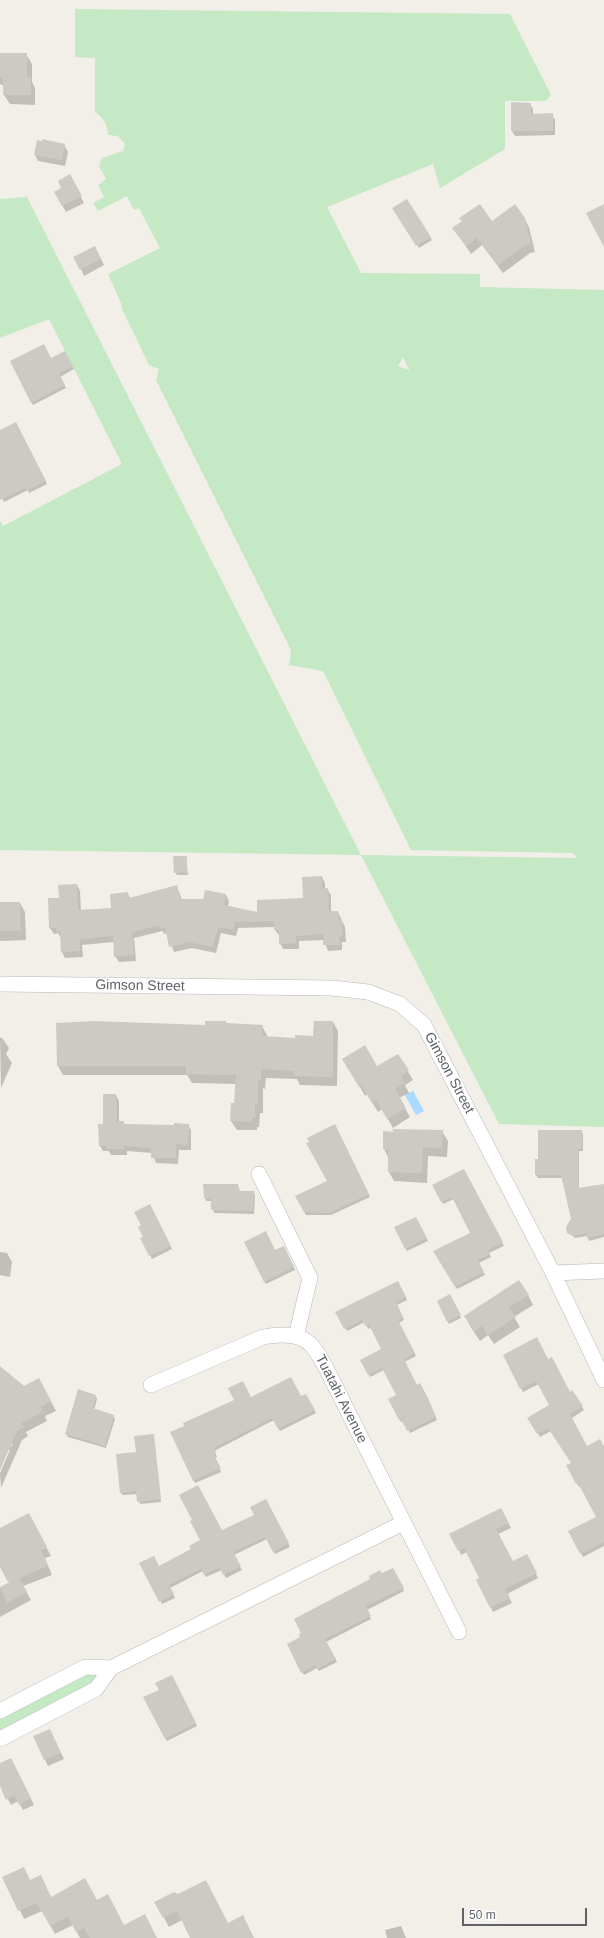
<!DOCTYPE html>
<style>
body{margin:0}
#map{position:relative;width:604px;height:1938px;overflow:hidden;background:#f1efe8;font-family:Arial,sans-serif}
canvas{display:block}
.scale{position:absolute;left:462px;top:1908px;width:125px;height:18px;box-sizing:border-box;border:2px solid #5f6368;border-top:0;padding-left:5px;font-size:12px;line-height:14px;white-space:nowrap;color:#5f6368;-webkit-text-stroke:3px #fff;paint-order:stroke}
</style>
<div id="map">
<canvas width="604" height="1938"></canvas>
<div class="scale">50 m</div>
</div>
<script>
const g = document.querySelector('canvas').getContext('2d');
g.lineJoin = 'round';
function fillPath(path, color) {
  g.fillStyle = color;
  g.fill(path, 'evenodd');
}
function stroke(path, color, width, dash) {
  g.strokeStyle = color;
  g.lineWidth = width;
  g.lineCap = dash ? 'butt' : 'round';
  g.setLineDash(dash || []);
  g.stroke(path);
}
function drawText(font, color, halo, rows, align = 'center') {
  g.font = font + ' Arial,sans-serif';
  g.lineWidth = 3.5;
  g.setLineDash([]);
  g.textBaseline = 'middle';
  g.strokeStyle = halo;
  g.fillStyle = color;
  for (const [text, x, y, turn = 0] of rows) {
    g.save();
    g.translate(x, y);
    g.rotate((+turn || 0) * Math.PI / 180);
    g.textAlign = isNaN(turn) ? turn : align;
    if (halo) g.strokeText(text, 0, 0);
    g.fillText(text, 0, 0);
    g.restore();
  }
}
fillPath(new Path2D(`
 M75,9l435,5 41,81 -5,6h-41v48l-65,39 -7,-24 -106,43 34,66 119,1v13l124,3v837l-105,-3 -138,-269 -361,-5v-329l3,5 119,-62 -73,-145 -49,19v-139l27,-2 334,658 216,3 -4,-5 -162,-3 -88,-179 -34,-6 2,-15 -135,-270 3,-11 -10,-4 -27,-56 -1,-6 -13,-29 52,-26 -21,-40 -5,2 -7,-14 -29,15 -5,-8 11,-6 -6,-12 8,-6 -7,-13 3,-8 21,-7 2,-7 -7,-8 -10,-1c0,-10 -4,-17 -13,-23v-54l-20,-1zM403,357l6,12v1l-11,-4z
 M90,1671l8,1v8l-98,51v-14z`), '#c5e8c5');
fillPath(new Path2D(`
 M413,1091l11,20 -8,4 -11,-20z`), '#aadaff');
fillPath(new Path2D(`
 M0,54h26l6,10v18l3,6v17l-25,-1 -6,-9v-9l-4,-2z
 M530,104l3,5v6l19,-1 3,6v15l-40,1 -3,-5z
 M38,141l26,4 4,7 -3,14 -27,-5 -3,-6z
 M70,176l14,27 -18,9 -11,-20 8,-4z
 M406,200l26,40 -13,8 -25,-40z
 M524,218l5,9 6,25 -5,1 -27,20 -21,-28 -11,9 -17,-25 9,-7 -2,-3 31,4z
 M98,253l6,12 -20,11 -3,-7z
 M64,352l10,17 -14,8 6,11 -33,17 -22,-43 40,-3z
 M15,423l32,61 -18,9 -1,-3 -24,12 -4,-9v-62z
 M186,857l2,18h-11l-2,-3z
 M322,877l3,6v6h2l4,6v17h7l7,15 1,15h-4v8l-14,1 -4,-11 -25,1v8h-16l-3,-6v-7l-5,-6v-3l-37,1 -2,8 -15,-3 -5,20 -24,-5 -18,4 -7,-19 -3,1 -1,-3 -29,7 2,23 -17,1 -4,-6 -1,-14 -32,3 1,12 -18,1 -3,-6 -1,-14 -3,-5 -4,1 -4,-6 10,-29 17,-14 3,6 1,20 31,-2 16,-15 3,5 46,-13 5,14h22l22,-5 3,6 -1,5 30,7 46,-14z
 M0,903h20l5,9 1,28 -26,1z
 M333,1022l5,9 -1,55 -37,-1 -3,-6 -31,-1 -1,11 -2,-1v25h-3l-1,14h-2v3h-20l-6,-9 4,-17 1,-20 -44,-1 -5,-8h-124l-5,-9 -1,-42 149,2 20,-2 36,2 6,11 28,2 18,-2z
 M0,1037l3,2 6,9 -3,6 6,9 -11,25z
 M398,1055l15,25 -8,5 4,8 -10,5 11,19 -17,11 -11,-19 -4,3 -11,-18 -2,2 -21,-37 33,9z
 M116,1095l3,6v21h4l2,3 50,1 13,-1 3,5v20h-12l-1,14 -22,-1 -4,-10 -25,-2v4h-16l-2,-4h-6l-3,-5 4,-21z
 M334,1125l36,72 -39,18h-25l-9,-18 31,-16z
 M442,1131l6,10 -1,16 -19,-1 -1,27 -33,-2 -5,-9v-13l-5,-10v-17z
 M581,1131l2,3v17h-4v38l25,-4v52l-15,4 -2,-5 -12,2 -7,-6 4,-13 -9,-41h-25l-2,-3 3,-15z
 M463,1170l41,76 -15,7 2,4 -12,6 6,12 -28,14 -22,-37 36,-19 -17,-34 -11,5 -9,-19z
 M238,1185l2,7h13l2,3 -1,19 -40,-1 -2,-12h-6l-1,-3z
 M150,1205l22,44 -20,10 -10,-20 2,-2 -2,-11z
 M415,1218l13,23 -21,10 -12,-23z
 M245,1243l30,8 9,-4 11,23 -29,14z
 M0,1252l7,1 5,9 -2,15 -10,-2z
 M398,1282l9,18 -10,5 7,15 -5,3 17,33 -12,6 13,24 12,16 8,18 -27,13 -7,-12 -2,1 -11,-23 8,-4 -14,-25 -14,7 -8,-17 21,-11 -11,-22 -4,2 -3,-7 -18,9 -10,-19z
 M449,1295l12,23 -12,6 -11,-23z
 M528,1295l5,10 -19,12 6,10 -26,17 -6,-9 -8,6 -10,-15z
 M504,1355l44,5 22,33 2,-1 12,18 -12,8 14,29 18,1v98l-21,11 -14,-26 28,-14 -16,-31 -2,1 -12,-21 5,-3 -21,-32 -11,6 -11,-19 21,-13 -11,-21 -16,8z
 M0,1374l23,13 21,1 12,23 -11,5 2,5 -21,11 2,4 -6,4 -21,48 -1,-15 10,-23h-3l-7,18v-27l13,5 -12,-22z
 M306,1395l10,18 -36,18 -6,-11 -60,31 3,6 -2,1 6,14 -26,11 -24,-50 80,-34 50,-2z
 M96,1396l1,3 -3,11 19,6 2,3 -9,29 -38,-11 -2,-3z
 M153,1435l8,67 -21,2 -3,-10 -14,1 -2,-2 16,-41z
 M266,1500l24,47 -15,7 -8,-15 -33,16 8,15 -16,8 -4,-8 -16,7 -3,-6 -33,17 5,10 -13,6 -21,-40 18,3 63,-35 34,-17z
 M501,1509l10,19 -13,6 15,28 16,-2 9,18 -31,16 5,9 -19,9 -16,-32 3,-2 -13,-26 -6,3 -2,-5z
 M33,1522l18,34 -6,2 7,17 -29,11 8,14 -31,17v-29l10,-6 -10,-18v-35z
 M393,1569l11,22 -37,19 4,9 -45,23 11,20 -18,9 -2,-3 -13,7 -16,-31 14,-7 80,-62z
 M172,1676l25,50 -30,15 -22,-43 15,-8z
 M53,1736l11,23 -16,7 -14,-29z
 M14,1765l20,40 -11,5 -5,-9 -7,4 -11,-21v-9z
 M24,1868l6,13 21,17 46,4 27,24 33,12h-77l-7,-13 -18,9 -13,-23 -18,8 -20,-42z
 M156,1903l72,21 25,14h-55l-16,-18 -13,7z
 M401,1926l5,12h-19l-2,-8z`), '#0003');
fillPath(new Path2D(`
 M0,53h27v24h4v18h-28v-18h-3z
 M511,102l20,1v11l22,-1v18h-42z
 M42,139l23,5 -3,16 -28,-5 3,-15 5,1z
 M70,174l12,22 -20,10 -8,-14 7,-4 -3,-7z
 M407,199l24,38 -15,9 -24,-38z
 M480,204l12,17 23,-17 10,14 6,26 -6,1 -27,20 -21,-27 -11,8 -14,-18 10,-7 -3,-3z
 M604,204v43l-18,-34z
 M95,246l6,13 -21,11 -7,-13z
 M44,344l7,14 14,-7 8,15 -14,7 6,12 -34,18 -21,-42z
 M16,422l30,59 -19,9 -2,-2 -25,12v-70z
 M173,856h14v16l-13,1z
 M322,876v13l6,-1 1,23h9l1,9h3l1,16h-4l1,9h-17v-11l-27,2v7l-17,1v-14h-5v-9l-39,1 -2,8 -15,-3 -5,20 -25,-5 -19,5 -4,-20 -5,2 -1,-4 -27,7 2,23 -20,2 -1,-21 -33,3v12l-19,1 -1,-20h-4v-4h-7l-1,-30h11l-1,-13 19,-1 1,26 33,-2 -1,-14 18,-2 1,6 48,-13 3,14h23l2,-9 21,4 -2,11 33,7v-12l46,-2 -1,-21z
 M0,902h20l1,29h-21z
 M93,1021l112,4v-4h21v2l37,2 -1,11 33,2v-3l18,1 1,-15h19v56l-39,-1v-5l-33,-2v11h-3v25l-3,-1v14h-3v4l-22,-1 1,-18h3l2,-28 -50,-1v-8h-129l-1,-43z
 M365,1045l12,21 21,-12 11,16 -8,6 4,7 -10,6 11,19 -19,11 -11,-19 -4,3 -11,-18 -2,2 -17,-28z
 M103,1094h13l1,27h7v3l50,1v-2l15,1 -1,21 -12,-1v14h-25v-10l-27,-2v3h-17v-3h-8l-1,-22h5z
 M335,1124l34,70 -40,19 -25,-1 -9,-16 32,-15 -21,-38 3,-1 -2,-4z
 M392,1129l51,1 -1,18 -19,-1 -1,26 -34,-1v-22l-5,-1v-18l11,1z
 M538,1130h44v19l-4,-1v40l26,-4v50l-17,4 -1,-5 -13,3 -6,-3 -1,-6 5,-8 -10,-44h-26v-16h3z
 M464,1169l39,73 -15,8 2,4 -12,6 6,12 -29,15 -22,-36 37,-18 -18,-36 -11,5 -9,-17z
 M203,1184h35l1,7h15l-1,20 -42,-1v-11l-7,-1z
 M150,1204l21,42 -22,10 -9,-18 3,-1 -5,-10 3,-2 -7,-13z
 M416,1217l11,21 -22,11 -11,-22z
 M266,1231l9,19 9,-4 10,21 -30,15 -20,-40z
 M519,1280l10,15 -20,12 7,10 -28,18 -6,-9 -8,6 -10,-16z
 M398,1281l8,16 -10,5 7,15 -5,3 17,33 -11,6 13,26 3,-2 8,15 8,19 -29,14 -6,-12 -2,1 -11,-21 8,-4 -14,-27 -14,7 -8,-15 21,-11 -12,-24 -4,1 -3,-6 -18,9 -9,-17z
 M450,1294l11,21 -14,7 -10,-21z
 M537,1337l11,22 4,-2 18,35 2,-2 11,16 -13,8 17,32 13,-7 4,7v96l-24,12 -12,-23 28,-14 -18,-34 -2,1 -10,-19 5,-2 -23,-35 -11,6 -10,-16 22,-13 -13,-24 -16,8 -17,-34z
 M0,1366l24,20 15,-8 12,23 -10,6 2,5 -22,11 3,4 -7,4 -17,39z
 M291,1377l10,19 5,-2 9,16 -37,19 -6,-11 -58,30 2,5 -2,2 7,13 -28,13 -23,-49 14,-6 -1,-3 51,-23 -6,-12 15,-7 8,16z
 M78,1389l18,6 -3,13 21,7 -9,31 -40,-12z
 M154,1434l7,65 -24,3 -1,-11 -16,2 -4,-39 20,-2 -2,-16z
 M198,1485l24,45 32,-15 -4,-8 16,-8 23,44 -16,9 -8,-15 -32,15 8,14 -18,9 -4,-8 -15,8 -3,-6 -32,16 5,9 -15,8 -20,-39 15,-7 5,10 32,-17 -2,-3 11,-6 -10,-19 2,-1 -13,-25z
 M501,1508l8,15 -13,6 17,32 14,-7 10,19 -32,16 5,9 -20,10 -14,-28 3,-2 -15,-30 -6,3 -9,-17z
 M29,1513l18,34 -6,3 7,16 -29,12 8,14 -20,11 -7,-16 14,-7 -6,2 -8,-15v-39z
 M393,1568l11,20 -38,18 5,10 -46,23 11,20 -19,10 -2,-4 -14,8 -14,-29 13,-7 -1,-3 2,-1 -7,-14 76,-40 -1,-3 11,-6 2,3z
 M172,1675l24,48 -31,16 -22,-42 16,-7 -4,-7z
 M50,1729l11,24 -17,7 -11,-24z
 M11,1758l20,40 -12,7 -5,-10 -8,5 -6,-14v-23z
 M24,1867l6,13 11,-5 10,22 34,-19 12,22 11,-6 16,31 21,-11 12,24h-67l-6,-10 -8,4 -8,-15 -18,9 -13,-23 -19,8 -16,-34z
 M206,1880l22,43 15,-8 11,23h-64l-13,-27 -14,7 -9,-16 20,-10 4,2z`), '#cccac5');
const minor = new Path2D(`
 M0,984l332,4 36,4 32,12 24,21 129,248 51,107
 M259,1174l51,104 -14,58
 M553,1273l51,-2
 M151,1385l112,-48c16,-3 38,-5 50,10 5,6 8,13 12,19l134,266
 M0,1711l85,-44 26,1
 M0,1739l96,-50 15,-21 292,-145`);
stroke(minor, '#b5b8bc', 16);
stroke(minor, '#fff', 15);
drawText('14px', '#5f6368', '#fff', [
 ["Gimson Street",140,986,1],
 ["Gimson Street",449,1073,62],
 ["Tuatahi Avenue",341,1399,63]
]);
</script>
